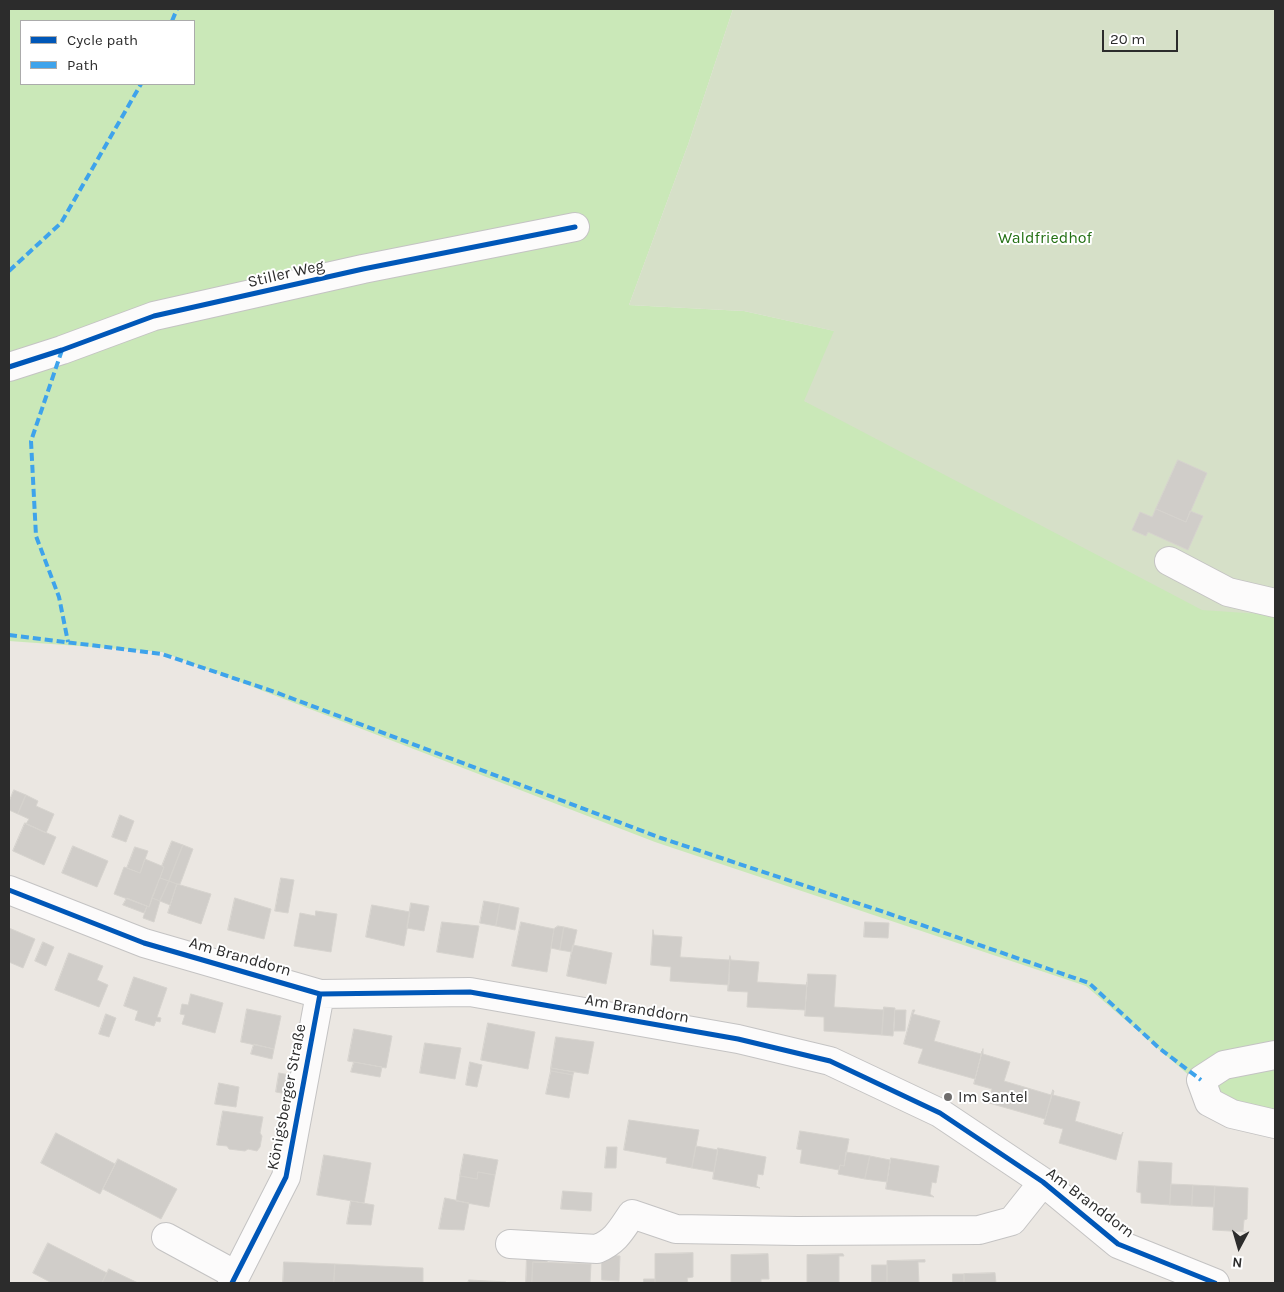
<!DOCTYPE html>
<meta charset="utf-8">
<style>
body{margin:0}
#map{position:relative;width:1284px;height:1292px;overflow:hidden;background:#ebe7e2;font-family:Karla,sans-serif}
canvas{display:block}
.frame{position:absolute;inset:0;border:10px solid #2c2c2c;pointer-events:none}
.legend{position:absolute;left:20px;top:20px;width:175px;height:65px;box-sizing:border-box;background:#fff;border:1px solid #ababab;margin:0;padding:6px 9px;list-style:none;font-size:15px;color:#2c2c2c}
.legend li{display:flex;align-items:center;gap:10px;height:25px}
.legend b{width:25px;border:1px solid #ababab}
.north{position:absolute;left:1214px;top:1222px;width:50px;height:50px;-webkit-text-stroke:4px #fff;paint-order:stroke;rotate:186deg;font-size:14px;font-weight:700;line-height:20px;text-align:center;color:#2c2c2c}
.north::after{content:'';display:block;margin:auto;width:18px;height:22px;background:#2c2c2c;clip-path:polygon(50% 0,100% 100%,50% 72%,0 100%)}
.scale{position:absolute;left:1102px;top:30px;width:76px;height:22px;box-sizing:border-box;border:2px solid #2c2c2c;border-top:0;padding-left:6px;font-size:15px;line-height:18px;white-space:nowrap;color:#2c2c2c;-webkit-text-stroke:4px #fff;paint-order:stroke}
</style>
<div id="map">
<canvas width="1284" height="1292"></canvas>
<div class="frame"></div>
<ul class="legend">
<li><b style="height:6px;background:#0057b8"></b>Cycle path</li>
<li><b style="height:6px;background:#3ea3eb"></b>Path</li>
</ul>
<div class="north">N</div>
<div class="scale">20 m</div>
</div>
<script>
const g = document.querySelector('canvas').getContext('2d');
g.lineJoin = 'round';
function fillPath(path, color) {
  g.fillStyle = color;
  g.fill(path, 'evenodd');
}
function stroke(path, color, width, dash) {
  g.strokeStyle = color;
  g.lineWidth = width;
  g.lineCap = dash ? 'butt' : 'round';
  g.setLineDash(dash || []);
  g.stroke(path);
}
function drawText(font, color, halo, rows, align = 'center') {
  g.font = font + ' Karla,sans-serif';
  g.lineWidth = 4;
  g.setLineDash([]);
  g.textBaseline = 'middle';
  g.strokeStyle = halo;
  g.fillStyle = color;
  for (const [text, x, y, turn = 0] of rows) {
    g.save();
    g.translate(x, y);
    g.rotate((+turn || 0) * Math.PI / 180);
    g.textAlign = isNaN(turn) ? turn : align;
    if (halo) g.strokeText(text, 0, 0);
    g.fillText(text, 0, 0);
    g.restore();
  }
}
fillPath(new Path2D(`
 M9,9h724l-44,133 -60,163 115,6 91,20 -30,70 470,214v504l-61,-22 -128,-111 -431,-144 -493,-190 -153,-11zM21,21h173v63h-173z`), '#cae8b8');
fillPath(new Path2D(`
 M733,9h542v606l-73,-5 -398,-209 30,-70 -90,-20 -115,-6 60,-163z`), '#d6e0c8');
const building = new Path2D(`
 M1178,460l29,13 -21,49 -30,-13z
 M1156,509l30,13 4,-11 13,5 -15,34 -40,-18 -2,4 -14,-6 8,-18 12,5z
 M14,790l12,5 -8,19 -9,-4v-8z
 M26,795l12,6 -2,5 18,8 -8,19 -20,-9 3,-5 -11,-5z
 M120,815l14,6 -8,21 -14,-5z
 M25,823l31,14 -12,28 -31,-14z
 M172,841l11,4 -14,36 -9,-3 4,-11 -2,-1z
 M183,845l10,4 -11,30 -2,5h-3l-8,-3z
 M73,846l35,15 -11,26 -35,-14z
 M135,847l13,4 -8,22 -13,-5z
 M145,859l19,8 -15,40 -35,-13 10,-27 16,6z
 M160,878l9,3 -9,20 -8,-3z
 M281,878l13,2 -6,33 -13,-2z
 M169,881l8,3 -7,21 -10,-4z
 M177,884l34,10 -10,30 -33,-11z
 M127,898l20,8 -3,7 -21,-8z
 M152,898l8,3 -6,21 -11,-4 4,-12 2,1z
 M235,898l36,11 -7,30 -36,-9z
 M484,901l16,3 -4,22 -16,-3z
 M411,903l18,3 -5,25 -17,-3z
 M500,904l19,4 -4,22 -19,-4z
 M372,905l38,7 -6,34 -38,-9z
 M316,911l21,3 -6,38 -37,-6 6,-33 15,3z
 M442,922l37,4 -6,32 -36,-6z
 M521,922l33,7 -7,43 -35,-6z
 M865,922l24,1 -1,15 -24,-1z
 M558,926l6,1 -4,23 -9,-2 3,-19z
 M564,927l13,3 -5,22 -12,-2z
 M9,928l26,11 -12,29 -14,-6z
 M653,930l1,5 28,2 -2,20 49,3 1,-3 -1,28 -59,-4 1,-14 -20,-2z
 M43,942l11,5 -8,19 -11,-5z
 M573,945l39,8 -6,31 -39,-8z
 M69,953l34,13 -6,14 11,5 -9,22 -44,-17z
 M730,956l1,4 28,2 -2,20 49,3 1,-3 -2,28 -58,-3 1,-15 -20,-1z
 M808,974l28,1 -2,32 49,3 1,-3 -2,28 -58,-4v-14l-19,-1z
 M134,977l33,11 -10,29 4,1 -1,4 -4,-1 -2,5 -19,-6 3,-9 -14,-5z
 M191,994l32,9 -8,30 -33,-9 3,-9 -5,-1 2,-10 6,1z
 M884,1007l11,1 -2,28 -11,-1z
 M247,1009l34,7 -7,33 -33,-7z
 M895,1010h11l-1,21h-11z
 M913,1010h2l-2,4 27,7 -6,20 47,13 1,-3 -7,28 -57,-16 5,-14 -19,-5z
 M106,1014l10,4 -7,19 -10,-3z
 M488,1023l47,9 -7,37 -47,-9z
 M354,1029l38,7 -6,32 -38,-7z
 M556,1037l38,5 -6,32 -37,-6z
 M425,1043l36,5 -6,31 -35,-6z
 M254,1044l20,5 -2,10 -21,-5z
 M983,1049v5l27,8 -6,19 47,14 2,-3 -8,27 -56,-16 3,-14 -18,-5z
 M354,1062l28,5 -2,10 -29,-5z
 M470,1062l12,3 -5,22 -11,-2z
 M551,1068l23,4 -1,3 -22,-4z
 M551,1071l22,4 -4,23 -23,-4z
 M279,1073l11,2 -3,19 -11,-2z
 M219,1083l20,4 -3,20 -21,-3z
 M1053,1090l1,1 -1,4 27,7 -5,19 46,14 2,-3 -7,28 -57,-17 4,-14 -19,-5z
 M223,1111l40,6 -3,16 2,3 -2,11 -3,4 -9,-2 -3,2 -16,-2 -2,-3 -10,-1z
 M629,1120l70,10 -7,38 -26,-5 1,-5 -43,-8z
 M800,1131l49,8 -5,27 -4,-1 -1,5 -39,-7 2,-13 -5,-1z
 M56,1133l59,31 -15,30 -59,-31z
 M696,1146l22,4 -4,22 -22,-4z
 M607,1147h10l-1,21h-11z
 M718,1148l48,9 -3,18 -5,-1 -2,12 4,2 -47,-9z
 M846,1152l24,4 -5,23 -27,-5 2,-9 4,1z
 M464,1154l34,6 -3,15 -17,-3 -1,7 -17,-3z
 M324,1155l47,8 -7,40 -47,-8z
 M870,1156l20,4 -3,22 -22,-3z
 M891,1158l48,8 -3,17 -4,-1 -2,12 4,3 -48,-8z
 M118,1159l59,30 -16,30 -58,-30z
 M1139,1161l33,2 -2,42 -29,-2v-10l-4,-1z
 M478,1172l17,3 -6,32 -33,-6 4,-25 17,3z
 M1171,1184l22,1 -1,21 -22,-1z
 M1193,1185l22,1 -1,21 -22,-1z
 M1215,1186l33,2 -1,31 -3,1 -1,11 3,1 -33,-2z
 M563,1191l29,2 -1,18 -30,-2z
 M445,1198l24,5 -5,27 -25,-1z
 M351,1201l23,4 -3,20 -24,-1z
 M48,1243l59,30 -5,10h-50l-19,-10z
 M693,1253v24l-6,1 1,5h-33v-29z
 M768,1254l1,25h-8v4h-30v-28z
 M843,1254l1,2h-5v27h-32v-28z
 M602,1255l18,1 -1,25 -17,-1z
 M527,1256h21l-1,6h-14l-1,21h-6z
 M925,1260v2h-7l1,21h-32v-22z
 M284,1262l51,2 -1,19h-51z
 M533,1262l58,2 -1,19h-58z
 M335,1264l88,4v15h-89z
 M872,1265h15v18h-15z
 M109,1269l29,14h-36z
 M995,1273l1,10h-32v-9z
 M953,1274h11v9h-11z
 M644,1279h11v4h-11z
 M469,1280l37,2v1h-38z`);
fillPath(building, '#d0cdc9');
stroke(building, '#d6d3ce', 1);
const minor = new Path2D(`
 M9,367l53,-17 92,-34 209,-47 212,-42
 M1169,561l59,31 47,11
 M9,890l135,53 176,51 150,-2 268,47 92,22 110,52 103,69 75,62 97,39
 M1275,1055l-51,10 -23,15 8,22 23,12 43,10
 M166,1237l70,38
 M510,1244l87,5c19,-8 24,-19 35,-35l44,15 121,2 182,-1 33,-9 31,-39
 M232,1283l54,-106 34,-183`);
stroke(minor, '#c4c3c3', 30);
stroke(minor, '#fcfbfb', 28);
stroke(new Path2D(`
 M172,21l5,-12
 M9,271l52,-48 80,-139
 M62,350l-31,91 5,95 23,61 9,45
 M9,635l153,19 113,38 386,146 226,75 202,70 70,65 42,32`), '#3ea3eb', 4, [8, 4]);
stroke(new Path2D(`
 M9,367l53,-17 92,-34 209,-47 212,-42
 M9,890l135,53 176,51 150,-2 268,47 92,22 110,52 103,69 75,62 97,39
 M232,1283l54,-106 34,-183`), '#0057b8', 5);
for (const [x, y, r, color] of [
 [948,1097,5,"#6f6d6c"]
]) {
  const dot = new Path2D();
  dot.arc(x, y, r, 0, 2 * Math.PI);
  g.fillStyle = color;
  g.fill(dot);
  stroke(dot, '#fff', 2);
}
drawText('16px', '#247115', '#fff', [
 ["Waldfriedhof",1045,238]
]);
drawText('16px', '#2c2c2c', '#fff', [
 ["Stiller Weg",286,274,-13],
 ["Am Branddorn",240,957,16],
 ["Am Branddorn",637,1009,10],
 ["Königsberger Straße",287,1097,-79],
 ["Am Branddorn",1090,1203,37]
]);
drawText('16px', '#2c2c2c', '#fff', [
 ["Im Santel",958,1097]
], 'left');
</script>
